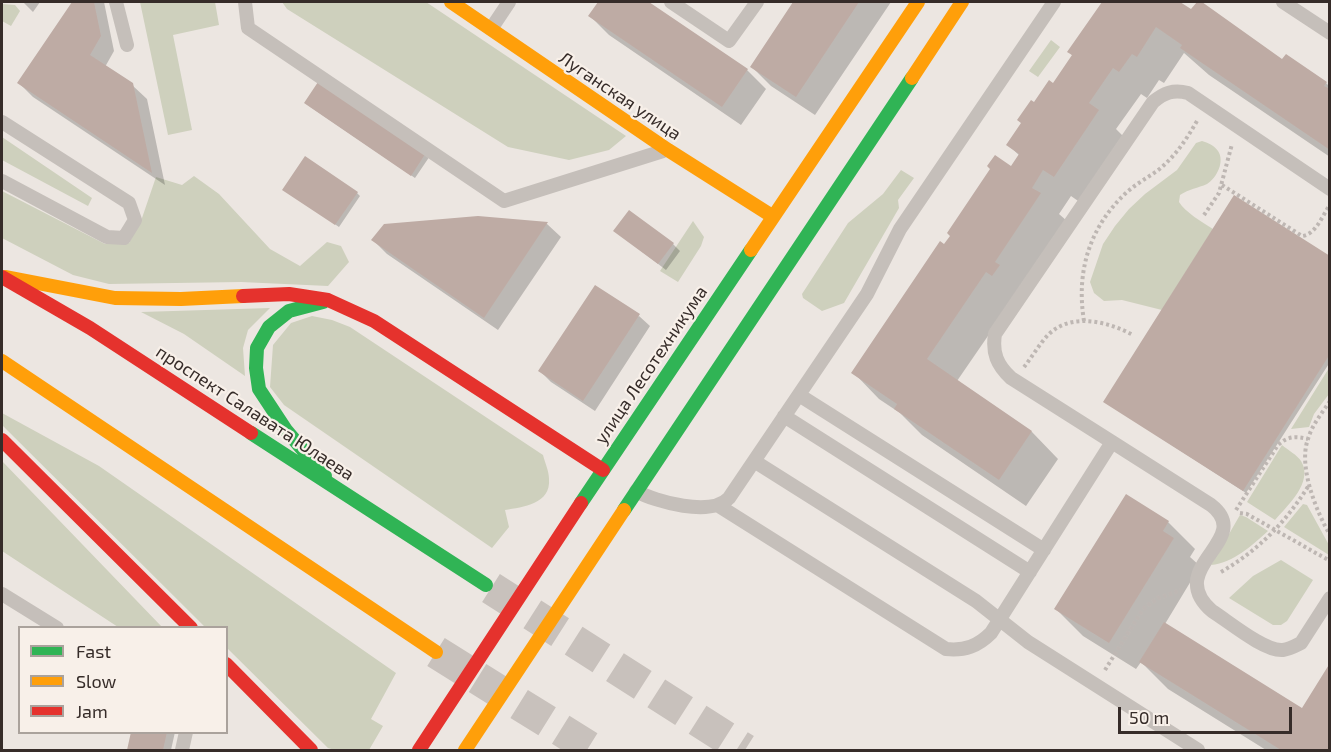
<!DOCTYPE html>
<meta charset="utf-8">
<style>
body{margin:0}
#map{position:relative;width:1331px;height:752px;overflow:hidden;background:#ece6e1;font-family:"Exo 2",sans-serif}
canvas{display:block}
.frame{position:absolute;inset:0;border:3px solid #362c29;pointer-events:none}
.legend{position:absolute;left:18px;top:626px;width:210px;height:108px;box-sizing:border-box;background:#f8f0e9;border:2px solid #aaa29c;margin:0;padding:8px 10px;list-style:none;font-size:18px;color:#362c29}
.legend li{display:flex;align-items:center;gap:12px;height:30px}
.legend b{width:30px;border:2px solid #aaa29c}
.scale{position:absolute;left:1118px;top:707px;width:174px;height:27px;box-sizing:border-box;border:3px solid #362c29;border-top:0;padding-left:8px;font-size:18px;line-height:21px;white-space:nowrap;color:#362c29;-webkit-text-stroke:4px #f8f0e9;paint-order:stroke}
</style>
<div id="map">
<canvas width="1331" height="752"></canvas>
<div class="frame"></div>
<ul class="legend">
<li><b style="height:8px;background:#30b455"></b>Fast</li>
<li><b style="height:8px;background:#ff9f0a"></b>Slow</li>
<li><b style="height:8px;background:#e5322d"></b>Jam</li>
</ul>
<div class="scale">50 m</div>
</div>
<script>
const g = document.querySelector('canvas').getContext('2d');
g.lineJoin = 'round';
function fillPath(path, color) {
  g.fillStyle = color;
  g.fill(path, 'evenodd');
}
function stroke(path, color, width, dash) {
  g.strokeStyle = color;
  g.lineWidth = width;
  g.lineCap = dash ? 'butt' : 'round';
  g.setLineDash(dash || []);
  g.stroke(path);
}
function drawText(font, color, halo, rows, align = 'center') {
  g.font = font + ' "Exo 2",sans-serif';
  g.lineWidth = 4.5;
  g.setLineDash([]);
  g.textBaseline = 'middle';
  g.strokeStyle = halo;
  g.fillStyle = color;
  for (const [text, x, y, turn = 0] of rows) {
    g.save();
    g.translate(x, y);
    g.rotate((+turn || 0) * Math.PI / 180);
    g.textAlign = isNaN(turn) ? turn : align;
    if (halo) g.strokeText(text, 0, 0);
    g.fillText(text, 0, 0);
    g.restore();
  }
}
fillPath(new Path2D(`
 M140,2h75l4,23 -46,10 19,95 -24,5z
 M282,2h144l200,134 -17,14 -40,10 -61,-13 -221,-138z
 M2,4l13,1 5,6 -9,15 -9,-5z
 M1051,40l9,7 -22,30 -9,-6z
 M2,137l90,61 -4,8 -86,-46z
 M1202,141c6,2 12,4 16,10 7,10 -1,27 -11,33 -9,4 -18,5 -27,11l-1,7c6,10 23,20 34,27l-51,81 -40,-10 -18,1 -10,-8 -4,-11 13,-38 12,-18 14,-17 16,-15 32,-24 19,-27z
 M901,170l13,8 -16,22 1,8 -55,95 -22,8 -19,-13 -1,-4 46,-71 35,-29z
 M194,176l25,18 51,55 30,17 27,-24 14,4 8,16 -21,24 -87,-4 -132,2 -36,-9 -71,-37v-47l103,53 24,-1 13,-25 14,-41 26,8z
 M693,221l11,16 -3,9 -23,36 -18,-11z
 M270,308l-22,22 -5,18 2,28 -61,-42 -43,-22z
 M312,316l20,4 18,7 193,128c2,8 6,16 6,24 2,25 -26,28 -44,31l4,17 -17,21 -208,-143 -14,-18 3,-42 18,-22z
 M1329,368v26l-15,20 -5,13 -18,2z
 M2,413l97,53 297,207 -25,46 12,7 -14,24h-34l-7,-2 -101,-100 -1,-20 -21,-1 -203,-202z
 M1282,445c6,5 15,10 19,16 13,21 -14,45 -26,59l-28,-18z
 M2,461l160,166h-44l-116,-76z
 M1303,504l4,1 22,40v10l-45,-28z
 M1240,515l6,2 22,14c-16,14 -34,32 -57,34z
 M1281,560l32,20 -26,41 -6,4h-8l-44,-27 24,-22z`), '#ced0bd');
fillPath(new Path2D(`
 M23,2h17l-7,10z
 M74,2h30l10,49 -9,16 27,18 15,14 18,86 -132,-88 -14,-14z
 M600,2h46l101,68 19,19 -25,36 -132,-90 -19,-19z
 M795,2h96l-76,113 -44,-29 -19,-19z
 M1103,2h74l15,10 7,-10 84,59 43,22 4,4v70l-121,-82 -25,-22 -20,30 -5,-3 -12,18 -6,-4 -25,35 9,9 -44,65 -10,-7 -12,18 8,7 -110,160 75,51 26,27 -32,47 -104,-71 -22,-22 -21,-14 -26,-27 92,-126 67,-78 8,-12 -12,-11 27,-41 18,-19 20,-29 -4,-4z
 M309,106l125,44 -19,28z
 M287,192l70,1 3,3 -21,31z
 M478,217l69,7 14,13 -63,93 -111,-76 -14,-14z
 M615,231l58,13 7,7 -14,19z
 M1330,258v104l-84,131 -141,-91z
 M639,316l11,10 -55,85 -44,-29 -11,-11z
 M1168,522l27,27 -5,8 10,9 -35,58 137,86 28,-44v84h-64l-98,-61 -27,-27 -5,7 -53,-33 -27,-27z
 M133,732h42l-4,18h-42z`), '#0003');
fillPath(new Path2D(`
 M72,2h22l7,34 -11,19 43,28 19,90 -135,-90z
 M598,2h51l99,67 -26,38 -134,-91z
 M793,2h66l-63,95 -46,-30z
 M1102,2h78l11,7 6,-7h5l80,57 4,-5 41,28 -3,4 6,3v61l-150,-102 2,-3 -26,-18 -19,30 -5,-3 -13,18 -6,-4 -24,35 10,7 -45,67 -11,-7 -11,18 9,5 -46,69 5,3 -8,11 -6,-4 -59,87 105,72 -33,49 -105,-71 3,-5 -46,-31 89,-132 4,3 6,-8 -3,-3 43,-64 -3,-3 8,-11 16,11 8,-12 -13,-9 15,-22 -4,-3 14,-20 3,2 15,-22 4,3 19,-28 -5,-3z
 M324,73l107,72 -20,31 -107,-73z
 M305,156l53,36 -23,33 -53,-35z
 M1234,195l96,61v98l-87,137 -140,-89z
 M629,210l45,33 -16,21 -45,-33z
 M478,216l70,6 -64,96 -113,-78 13,-16z
 M595,285l45,29 -57,87 -45,-30z
 M1126,494l43,27 -6,10 11,7 -65,105 -55,-34z
 M1164,622l138,86 28,-45v87h-49l-142,-88z
 M131,732h36l-4,18h-36z`), '#beaba4');
stroke(new Path2D(`
 M491,588l254,162
 M436,652l157,98`), '#c8c1bc', 33, [33, 16]);
stroke(new Path2D(`
 M1222,185l80,51c13,-1 20,-19 27,-30
 M1204,215l15,-22 13,-49
 M1084,321c-8,-49 5,-94 43,-129 9,-8 20,-14 30,-21 18,-14 29,-31 40,-50
 M1024,367c8,-10 16,-24 25,-33 23,-22 60,-12 84,1
 M1330,401c-8,12 -18,24 -22,38 -10,27 8,72 22,96
 M1236,510l42,-65c10,-9 17,-9 30,-6
 M1240,513l7,1 83,47
 M1221,572c38,-22 65,-50 88,-87
 M1105,670l38,-61 15,-11 24,-8`), '#beb7b3', 4, [3, 3]);
stroke(new Path2D(`
 M116,2l11,43
 M245,2l3,26 256,173 159,-50
 M671,2l58,39 28,-39
 M1283,2l47,31
 M491,29l18,-27
 M2,122l127,81 6,17 -11,18 -17,-1 -105,-56
 M799,395l245,155
 M784,416l246,156
 M1112,442l-101,-64c-14,-13 -19,-25 -16,-44l158,-232c11,-9 20,-13 35,-9l142,96
 M754,461l222,140 52,41 170,108
 M636,491c20,11 75,26 93,7l138,-204 33,-65 154,-227
 M719,506l227,143c19,2 32,-3 45,-16l121,-191 99,63c45,35 -49,62 1,106 16,10 53,41 71,39 7,-1 12,-4 18,-7l29,-45
 M2,594l55,34
 M182,750l4,-18`), '#c5bfba', 14);
stroke(new Path2D(`
 M323,302l-34,9 -20,16 -12,21 -1,20 3,21 27,41 39,46
 M251,433l235,152
 M581,503l170,-253
 M624,510l288,-432`), '#30b455', 14);
stroke(new Path2D(`
 M451,2l217,148 104,66
 M912,78l50,-76
 M751,250l167,-248
 M6,277l109,21 66,1 62,-3
 M2,361l434,291
 M465,750l159,-240`), '#ff9f0a', 14);
stroke(new Path2D(`
 M2,277l88,51 161,105
 M243,296l46,-2 39,6 46,21 229,149
 M2,440l189,188
 M226,664l85,86
 M419,750l162,-247`), '#e5322d', 14);
drawText('18px', '#362c29', '#f8f0e9', [
 ["Луганская улица",620,96,34],
 ["улица Лесотехникума",651,365,-56],
 ["проспект Салавата Юлаева",255,413,33]
]);
</script>
